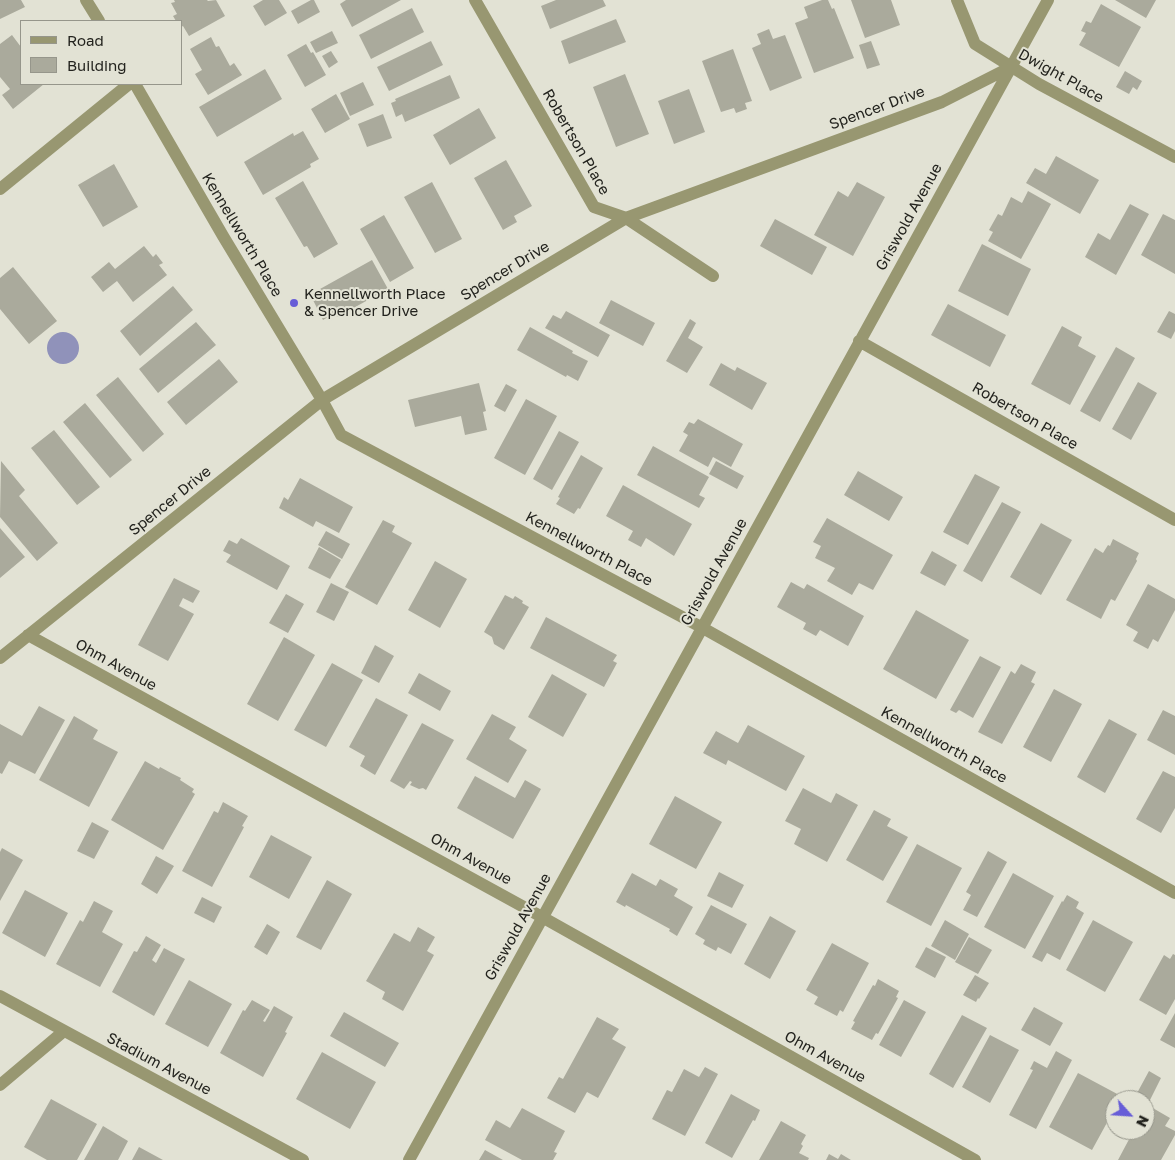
<!DOCTYPE html>
<style>
body{margin:0}
#map{position:relative;width:1175px;height:1160px;overflow:hidden;background:#e2e2d4;font-family:"Golos Text",sans-serif}
canvas{display:block}
.legend{position:absolute;left:20px;top:20px;width:162px;height:65px;box-sizing:border-box;background:#e2e2d4;border:1px solid #96968b;margin:0;padding:6px 9px;list-style:none;font-size:15px;color:#23231e}
.legend li{display:flex;align-items:center;gap:10px;height:25px}
.legend b{width:25px;border:1px solid #96968b}
.north{position:absolute;left:1105px;top:1090px;width:50px;height:50px;box-sizing:border-box;background:#e2e2d4;border:1px solid #96968b;border-radius:50%;rotate:116deg;font-size:14px;font-weight:700;line-height:20px;text-align:center;color:#23231e}
.north::after{content:'';display:block;margin:auto;width:18px;height:22px;background:#675dd7;clip-path:polygon(50% 0,100% 100%,50% 72%,0 100%)}
</style>
<div id="map">
<canvas width="1175" height="1160"></canvas>
<ul class="legend">
<li><b style="height:6px;background:#989771"></b>Road</li>
<li><b style="height:14px;background:#aaaa9c"></b>Building</li>
</ul>
<div class="north">N</div>
</div>
<script>
const g = document.querySelector('canvas').getContext('2d');
g.lineJoin = 'round';
function fillPath(path, color) {
  g.fillStyle = color;
  g.fill(path, 'evenodd');
}
function stroke(path, color, width, dash) {
  g.strokeStyle = color;
  g.lineWidth = width;
  g.lineCap = dash ? 'butt' : 'round';
  g.setLineDash(dash || []);
  g.stroke(path);
}
function drawText(font, color, halo, rows, align = 'center') {
  g.font = font + ' "Golos Text",sans-serif';
  g.lineWidth = 4;
  g.setLineDash([]);
  g.textBaseline = 'middle';
  g.strokeStyle = halo;
  g.fillStyle = color;
  for (const [text, x, y, turn = 0] of rows) {
    g.save();
    g.translate(x, y);
    g.rotate((+turn || 0) * Math.PI / 180);
    g.textAlign = isNaN(turn) ? turn : align;
    if (halo) g.strokeText(text, 0, 0);
    g.fillText(text, 0, 0);
    g.restore();
  }
}
fillPath(new Path2D(`
 M47 348a16 16 0 1 1 32 0a16 16 0 1 1-32 0Z`), '#9092ba');
fillPath(new Path2D(`
 M0,0h21l4,7 -25,12z
 M174,0h33l1,1 8,-1 9,16 -36,20 -6,-10 -2,1v-6h-5l-3,-5 4,-2 -6,-11 4,-1z
 M263,0h16l8,13 -22,13 -12,-20z
 M311,0h3l6,12 -22,12 -7,-13z
 M346,0h55l-49,27 -12,-23z
 M556,0h47l3,6 -56,23 -9,-23z
 M822,0h6l4,9 2,-1 20,50 -40,15 -19,-50 13,-5 -4,-11z
 M851,0h40l9,25 -35,13z
 M1115,0h41l-10,18z
 M1101,4l40,23 -22,40 -40,-22 7,-12 -5,-2 5,-10 5,2z
 M412,8l12,24 -53,27 -12,-24z
 M616,19l10,23 -57,22 -8,-23z
 M769,29l4,10 12,-4 17,43 -32,13 -18,-43 9,-4 -4,-10z
 M332,31l6,12 -22,10 -6,-11z
 M12,35l9,12v37h23l-31,25 -11,-14 8,-6 -10,-12v-33z
 M211,37l5,10 3,-1 11,20 4,-3 8,12 -34,20 -13,-21 7,-4 -12,-21z
 M431,41l12,24 -54,26 -12,-24z
 M871,41l9,24 -13,4 -8,-24z
 M306,44l5,9 2,-1 13,23 -21,12 -18,-32z
 M733,49l19,52 -7,2 2,6 -11,4 -2,-5 -13,4 -19,-51z
 M331,51l7,11 -9,6 -7,-12z
 M265,69l17,30 -65,38 -18,-30z
 M1125,71l17,10 -5,9 -4,-3 -4,7 -13,-7z
 M625,74l24,60 -33,13 -23,-60z
 M450,75l10,23 -55,24 -3,-8 -6,3 -5,-14 5,-2 -1,-2z
 M363,82l11,23 -24,11 -10,-23z
 M689,89l16,43 -31,12 -16,-43z
 M336,94l14,25 -25,14 -14,-24z
 M479,108l17,30 -46,27 -17,-30z
 M383,114l9,24 -25,9 -9,-23z
 M303,131l16,28 -9,5 1,3 -48,28 -19,-33 49,-29 1,3z
 M1056,156l43,24 -19,34 -54,-31 9,-15 11,6z
 M506,160l26,46 -18,10 3,6 -14,8 -29,-52z
 M114,164l24,43 -35,20 -25,-42z
 M303,181l35,63 -24,14 -7,-12 -3,1 -29,-49z
 M432,182l30,57 -27,14 -31,-56z
 M857,182l28,15 -32,59 -39,-21 24,-44 10,6z
 M1028,191l23,13 -30,55 -33,-18 5,-9 -4,-2 9,-16 4,2 9,-19 11,6z
 M1130,204l19,10 -33,61 -31,-18 13,-24 12,7z
 M1163,214l12,6v54l-34,-19z
 M384,215l30,53 -24,14 -30,-53z
 M775,219l52,28 -15,28 -52,-29z
 M982,244l49,25 -23,47 -50,-25z
 M144,246l9,11 3,-3 7,9 -4,2 8,10 -34,27 -16,-21 -14,11 -12,-15 18,-15 6,7z
 M372,260l16,29 -51,28 -2,-4 -12,7 -12,-24 10,-6 -1,-1z
 M13,267l44,54 -28,23 -29,-35v-31z
 M173,286l20,24 -53,46 -20,-25z
 M611,300l44,23 -12,23 -44,-23z
 M948,304l58,31 -16,32 -59,-32z
 M566,311l44,24 -12,22 -53,-29 8,-13 8,4z
 M1169,311l6,3v17l-4,8 -14,-7z
 M690,319l6,4 -8,15 15,9 -16,26 -21,-12z
 M196,322l20,23 -58,48 -19,-24z
 M1062,326l20,11 -4,9 18,10 -26,49 -39,-21z
 M530,327l43,24 -1,2 16,8 -10,20 -11,-6 -1,2 -49,-27z
 M1116,347l19,11 -35,64 -20,-11z
 M219,359l19,23 -52,43 -19,-23z
 M721,363l14,8 2,-4 30,16 -15,27 -43,-25z
 M118,377l46,57 -21,18 -47,-57z
 M1138,382l19,11 -26,47 -19,-11z
 M479,383l7,28 -3,1 4,18 -22,5 -4,-19 -46,11 -7,-27z
 M506,384l11,6 -12,22 -11,-6z
 M526,399l31,17 -32,59 -31,-17z
 M85,403l47,57 -22,18 -47,-56z
 M698,419l45,25 -12,23 -18,-10 -5,10 -29,-16 9,-16 -5,-3 6,-10 5,2z
 M54,430l46,57 -23,18 -46,-57z
 M559,431l20,11 -27,48 -19,-11z
 M653,446l56,31 -10,18 6,3 -6,10 -62,-33z
 M581,455l22,13 -23,41 -2,-1 -4,6 -18,-10 4,-6 -2,-1z
 M1,461l24,29 -6,6 39,47 -21,18 -37,-44z
 M716,461l28,15 -7,13 -28,-15z
 M858,471l45,26 -14,24 -45,-26z
 M975,474l25,13 -32,58 -25,-13z
 M300,478l53,29 -14,26 -23,-12 -3,6 -34,-19 5,-11 4,3z
 M623,485l69,39 -18,32 -28,-18 -5,9 -13,-7 5,-9 -27,-15z
 M1002,502l19,10 -39,70 -19,-11z
 M827,518l66,37 -20,35 -14,-7 -7,12 -25,-14 8,-13 -20,-10 6,-12 -8,-4z
 M383,520l12,6 -3,6 20,11 -35,62 -32,-18z
 M1041,523l31,17 -31,55 -31,-18z
 M0,528l25,29 -25,21z
 M326,531l24,13 -8,15 -24,-14z
 M241,538l49,28 -13,24 -51,-28 5,-7 -8,-4 6,-11 8,4z
 M1113,539l26,14 -3,6 1,2 -22,40 -4,-2 -10,20 -35,-19 29,-52 8,5 5,-8 2,1z
 M319,547l22,13 -11,19 -22,-11z
 M932,551l25,14 -12,21 -25,-13z
 M435,561l32,18 -27,49 -32,-18z
 M174,578l26,13 -7,12 -10,-5 -4,8 15,8 -26,47 -30,-16z
 M791,582l13,7 3,-5 57,32 -16,30 -28,-16 -4,6 -13,-7 3,-6 -29,-16z
 M331,583l18,9 -15,29 -18,-9z
 M1148,584l27,15v11l-17,32 -5,-3 -5,10 -15,-8 5,-9 -12,-7z
 M286,594l18,10 -16,29 -19,-10z
 M505,595l8,4 2,-3 8,5 -1,2 7,4 -25,43 -10,-6 -2,-7 -8,-5z
 M916,610l53,30 -33,59 -53,-30z
 M546,617l71,38 -4,6 4,2 -13,24 -74,-39z
 M284,637l31,18 -37,66 -31,-17z
 M375,645l19,11 -15,27 -18,-10z
 M980,656l21,11 -28,51 -14,-8 -3,3 -6,-3z
 M332,663l31,17 -37,67 -32,-17z
 M1021,664l15,8 -5,10 4,2 -33,60 -24,-12 33,-61 4,3z
 M419,673l32,18 -11,20 -32,-18z
 M552,674l35,20 -24,43 -35,-20z
 M1054,689l28,15 -31,58 -28,-15z
 M376,698l32,17 -33,60 -15,-9 5,-10 -16,-9z
 M39,706l26,14 -30,54 -26,-13 -7,13 -2,-1v-49l22,12z
 M1163,710l12,6v39l-28,-15z
 M492,714l24,13 -7,12 18,11 -19,33 -42,-24z
 M74,716l24,14 -5,9 25,13 -29,55 -50,-27z
 M1109,719l28,15 -32,59 -28,-16z
 M422,723l32,17 -28,50 -3,-2 -4,1 -9,-4 2,-3 -2,-1 -6,8 -14,-8z
 M748,725l57,31 -19,35 -58,-31 -2,5 -23,-12 13,-22 22,12z
 M145,761l14,8 1,-2 11,6 10,5 -1,2 14,9 -2,3 3,2 -32,56 -52,-30z
 M1163,771l12,6v31l-14,25 -25,-14z
 M475,776l40,22 10,-18 16,9 -28,50 -56,-31z
 M803,788l28,15 5,-10 22,12 -31,57 -33,-18 7,-15 -16,-8z
 M675,796l47,26 -26,47 -47,-25z
 M223,802l25,14 -6,10 2,1 -1,2 -31,58 -30,-16 32,-60 4,2z
 M874,810l17,9 -4,7 21,11 -25,44 -37,-21z
 M92,822l17,9 -15,28 -17,-8z
 M271,835l41,22 -23,42 -40,-22z
 M917,844l45,24 -31,58 -45,-24z
 M2,848l21,12 -23,41v-49z
 M988,851l19,11 -30,55 -14,-7 8,-15 -5,-3z
 M156,856l18,10 -17,28 -16,-10z
 M719,872l25,13 -12,23 -25,-12z
 M632,873l24,13 4,-7 18,10 -4,7 19,11 -16,29 -8,-5 1,-2 -44,-24 -1,2 -9,-5z
 M1013,873l41,23 -29,53 -41,-22z
 M327,880l25,14 -31,56 -25,-13z
 M25,890l43,23 -23,44 -43,-24z
 M1067,895l12,7 -3,6 8,5 -24,47 -13,-7 -5,9 -10,-5 30,-56 1,1z
 M202,897l20,10 -8,16 -20,-10z
 M94,901l19,10 -11,21 21,12 -23,43 -44,-23 24,-44 3,2z
 M711,905l36,19 -16,30 -13,-7 -2,4 -13,-7 2,-4 -10,-6z
 M770,916l26,15 -26,48 -26,-15z
 M945,920l24,14 -14,26 -24,-14z
 M1093,920l40,22 -28,50 -39,-22z
 M267,924l13,8 -13,23 -13,-8z
 M418,927l17,10 -8,14 7,4 -31,56 -21,-12 3,-7 -19,-11 28,-48 16,9z
 M146,936l15,9 -9,15 4,3 8,-15 21,11 -31,57 -42,-24 22,-41 3,1z
 M969,937l23,13 -14,24 -23,-12z
 M832,943l37,20 -26,49 -3,-2 -3,6 -23,-12 4,-7 -12,-7z
 M926,947l20,10 -11,21 -20,-11z
 M1173,954l2,1v44l-9,16 -27,-15 25,-45 6,4z
 M975,975l14,8 -10,16 -1,-1 -2,4 -13,-7z
 M878,979l21,12 -3,6 2,1 -20,36 -2,-1 -4,7 -21,-11 4,-7 -2,-1 20,-36 2,1z
 M189,980l43,24 -24,43 -43,-23z
 M252,1000l18,10 -7,11 2,1 9,-16 19,11 -8,15 2,1 -24,44 -43,-24 23,-43 2,1z
 M904,1000l22,12 -25,45 -22,-12z
 M1034,1007l29,16 -13,23 -29,-16z
 M344,1012l55,31 -14,24 -55,-31z
 M1175,1013v35l-15,-8z
 M962,1015l25,13 -34,60 -24,-14z
 M597,1017l22,12 -7,10 14,8 -28,51 -11,-6 -12,21 -28,-15 12,-21 4,2z
 M990,1035l29,15 -29,53 -28,-16z
 M1056,1051l16,9 -36,69 -27,-14 24,-45 -3,-1 4,-8 13,7z
 M322,1052l54,30 -26,47 -54,-30z
 M705,1067l13,7 -33,62 -33,-17 15,-29 5,2 12,-23 15,8z
 M1149,1071l12,7 -12,24 -13,-7z
 M1078,1073l43,23 -2,4h-4v8l-23,42 -43,-23z
 M731,1094l29,16 -5,11 -2,-1 -21,38 -27,-15z
 M51,1099l46,25 -20,36h-30l-23,-13z
 M1151,1107l19,11 -5,8 10,5v4l-14,25h-43l16,-30h11v-13z
 M522,1108l43,23 -11,21 3,1 -4,7h-31l-37,-20 11,-20 14,8z
 M781,1121l25,14 -5,9 2,2 -4,7 10,5 -1,2h-49z
 M103,1126l25,15 -10,19h-34z
 M139,1147l24,13h-31z
 M485,1150l18,10h-24z
 M829,1154l9,5 3,-5 10,6h-25z`), '#aaaa9c');
stroke(new Path2D(`
 M86,0l13,21
 M475,0l119,207 32,11 87,58
 M957,0l18,44 64,40 136,73
 M135,84l88,152 99,164 19,35 360,192 474,266
 M0,189l129,-105
 M859,341l316,179
 M28,635l514,282 433,243
 M0,658l322,-258 304,-182 316,-116 69,-35
 M0,996l303,164
 M0,1085l64,-54
 M409,1160l639,-1160`), '#989771', 12);
for (const [x, y, r, color] of [
 [294,303,5,"#675dd7"]
]) {
  const dot = new Path2D();
  dot.arc(x, y, r, 0, 2 * Math.PI);
  g.fillStyle = color;
  g.fill(dot);
  stroke(dot, '#e2e2d4', 2);
}
drawText('15px', '#23231e', '#e2e2d4', [
 ["Dwight Place",1061,76,29],
 ["Spencer Drive",877,108,-20],
 ["Robertson Place",576,142,60],
 ["Griswold Avenue",909,217,-61],
 ["Kennellworth Place",242,235,59],
 ["Spencer Drive",505,271,-31],
 ["Robertson Place",1025,416,30],
 ["Spencer Drive",170,501,-39],
 ["Kennellworth Place",589,549,28],
 ["Griswold Avenue",714,572,-61],
 ["Ohm Avenue",116,665,29],
 ["Kennellworth Place",944,745,29],
 ["Ohm Avenue",471,859,29],
 ["Griswold Avenue",518,927,-61],
 ["Ohm Avenue",825,1057,29],
 ["Stadium Avenue",159,1064,28]
]);
drawText('15px', '#23231e', '#e2e2d4', [
 ["Kennellworth Place",304,294],
 ["& Spencer Drive",304,311]
], 'left');
</script>
